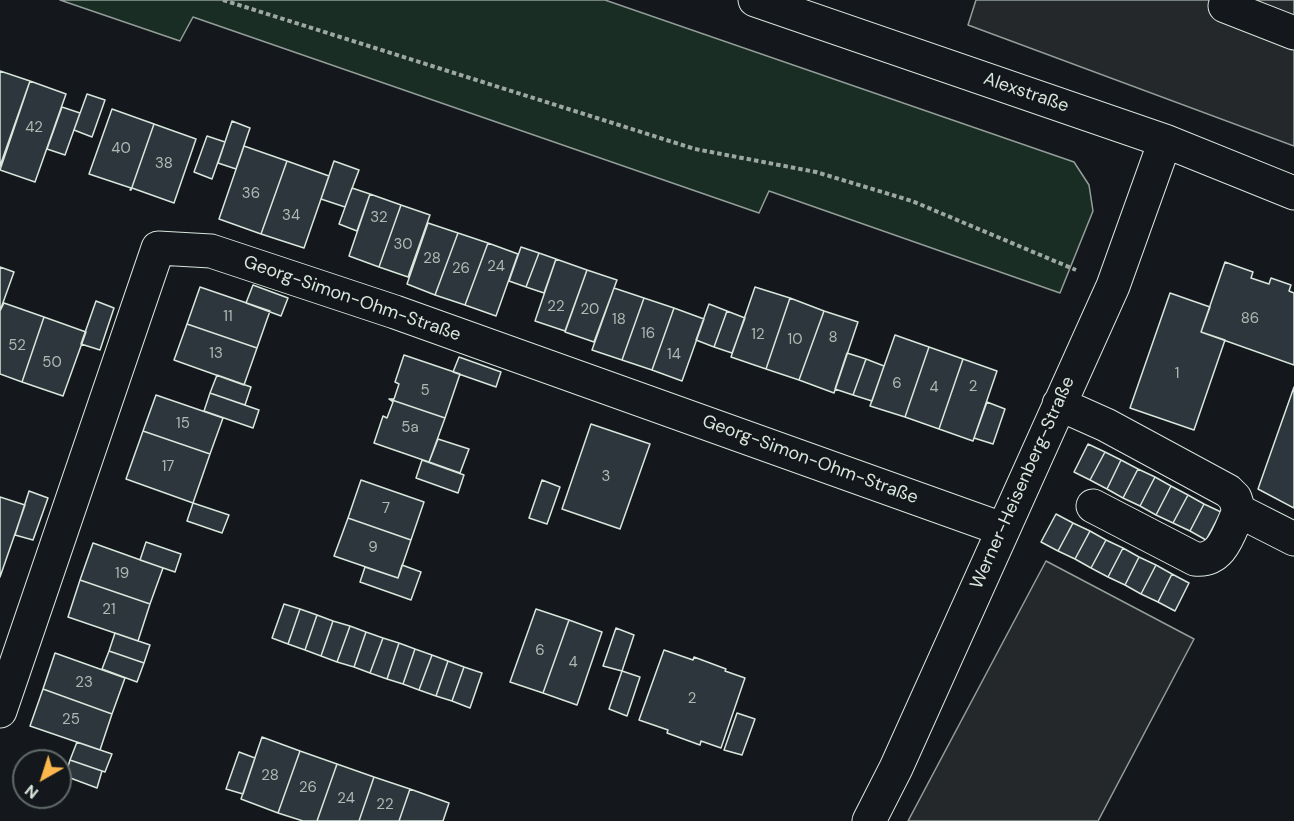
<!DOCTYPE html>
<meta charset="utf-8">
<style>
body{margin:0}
#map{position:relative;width:1294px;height:821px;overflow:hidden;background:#14181c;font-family:"DM Sans",sans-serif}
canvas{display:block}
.north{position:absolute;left:12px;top:749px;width:60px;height:60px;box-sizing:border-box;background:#14181c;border:2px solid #626a69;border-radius:50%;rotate:219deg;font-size:16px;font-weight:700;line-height:24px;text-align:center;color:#d8e6dc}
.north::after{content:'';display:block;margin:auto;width:21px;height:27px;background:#ffb74d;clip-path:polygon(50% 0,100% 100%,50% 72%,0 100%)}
</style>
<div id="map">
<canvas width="1294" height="821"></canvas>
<div class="north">N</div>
</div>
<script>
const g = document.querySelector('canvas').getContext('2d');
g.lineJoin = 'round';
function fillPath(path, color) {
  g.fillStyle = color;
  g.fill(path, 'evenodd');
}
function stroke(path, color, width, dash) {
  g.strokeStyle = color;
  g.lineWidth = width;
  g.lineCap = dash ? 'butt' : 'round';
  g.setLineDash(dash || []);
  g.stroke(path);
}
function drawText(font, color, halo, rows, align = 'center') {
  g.font = font + ' "DM Sans",sans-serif';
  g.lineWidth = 4.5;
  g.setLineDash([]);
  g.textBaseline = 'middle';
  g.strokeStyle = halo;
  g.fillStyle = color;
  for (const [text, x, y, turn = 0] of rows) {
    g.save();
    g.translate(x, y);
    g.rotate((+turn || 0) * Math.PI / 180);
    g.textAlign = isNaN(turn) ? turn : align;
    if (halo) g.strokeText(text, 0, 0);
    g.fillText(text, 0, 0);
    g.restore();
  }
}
const green = new Path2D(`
 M60,0h545l469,162 15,23 4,26 -33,82 -291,-102 -10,22 -566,-196 -13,24z`);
fillPath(green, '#1a2d24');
stroke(green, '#939e99', 1.5);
const parking = new Path2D(`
 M976,0h318v146l-326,-121z
 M1046,561l148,78 -96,182h-190z`);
fillPath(parking, '#24282b');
stroke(parking, '#939e99', 1.5);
const building = new Path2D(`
 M0,71l30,10 -30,85z
 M30,81l36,13 -31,88 -35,-12z
 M87,94l18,6 -13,37 -18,-7z
 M62,107l18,6 -15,42 -18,-6z
 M112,109l42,15 -23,66h-1l1,-2 -42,-14z
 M232,121l18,7 -14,41 -18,-6z
 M154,124l42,15 -22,64 -42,-15 -1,2z
 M207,136l18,6 -13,37 -18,-7z
 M244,146l43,15 -26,73 -42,-15z
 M287,161l42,15 -25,72 -43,-14z
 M334,161l25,9 -14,37 -24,-8z
 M352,188l18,6 -13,37 -18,-7z
 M370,194l31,11 -22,62 -30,-11z
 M401,205l29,10 -22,62 -29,-10z
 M428,223l30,10 -23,62 -28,-11z
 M458,233l30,10 -23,62 -30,-10z
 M488,243l30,11 -22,62 -31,-11z
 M521,247l18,6 -13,34 -17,-6z
 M539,253l17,6 -12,34 -18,-6z
 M556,259l31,11 -22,61 -30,-10z
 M1225,262l28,10 -2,6 18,6 2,-6 20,7 -2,6 5,2v72l-93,-33z
 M0,267l14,5 -14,39z
 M587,270l30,10 -23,62 -29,-10z
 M253,285l35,13 -7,18 -35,-13z
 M200,287l70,24 -13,37 -70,-24z
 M755,287l35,11 -24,71 -35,-12z
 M614,288l30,10 -22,62 -30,-10z
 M1170,293l40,14 -9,25 24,8 -31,90 -64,-22z
 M644,298l30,10 -22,62 -30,-10z
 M790,298l34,13 -25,69 -33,-11z
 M96,301l18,7 -14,42 -19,-6z
 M4,303l40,14 -22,65 -22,-8v-63z
 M709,304l18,7 -13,36 -18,-7z
 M674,308l30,11 -22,62 -30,-11z
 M727,311l18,7 -13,35 -18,-6z
 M824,311l34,11 -24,71 -35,-13z
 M44,317l42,15 -23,64 -41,-14z
 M187,324l70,24 -13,37 -70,-25z
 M895,335l34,12 -24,70 -35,-11z
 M929,347l34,12 -24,70 -34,-12z
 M847,353l19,6 -13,36 -18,-6z
 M404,355l56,19 -15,44 -56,-19h5l5,-15 -4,-2z
 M459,357l42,15 -5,15 -43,-15z
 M866,359l18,7 -12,35 -19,-6z
 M963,359l34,12 -24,70 -34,-12z
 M217,375l34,12 -6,18 -35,-12z
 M1294,387v121l-36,-19z
 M210,393l49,17 -6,18 -49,-17z
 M156,395l67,23 -13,36 -67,-23z
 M389,399l56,19 -16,44 -55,-19 9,-27 4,2 6,-16z
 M987,402l18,7 -12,35 -19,-6z
 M591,424l59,20 -30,85 -58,-20z
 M143,431l67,23 -17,49 -67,-24z
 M438,439l31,10 -9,24 -31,-11z
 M1088,444l17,8 -15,28 -16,-8z
 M1105,452l16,8 -14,29 -17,-9z
 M422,460l42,15 -6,18 -42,-15z
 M1121,460l17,9 -15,29 -16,-9z
 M1138,469l17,8 -15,29 -17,-8z
 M1155,477l16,9 -15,29 -16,-9z
 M361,480l63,22 -13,38 -63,-22z
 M542,480l18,7 -13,37 -18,-6z
 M1171,486l17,9 -15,28 -17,-8z
 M29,491l19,7 -15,42 -18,-5z
 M1188,495l16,9 -14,27 -17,-8z
 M0,497l25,8 -25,72z
 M193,503l36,12 -7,18 -35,-12z
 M1204,504l17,8 -15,28 -16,-9z
 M1056,514l17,9 -15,28 -17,-9z
 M348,518l63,22 -13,38 -64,-22z
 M1073,523l17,8 -15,28 -17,-8z
 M1090,531l16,9 -15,28 -16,-9z
 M1106,540l17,8 -15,29 -17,-9z
 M146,542l35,12 -6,18 -35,-12z
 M93,543l70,25 -13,36 -70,-24z
 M1123,548l16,9 -14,28 -17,-8z
 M1139,557l17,8 -15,29 -16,-9z
 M402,565l19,7 -10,28 -51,-18 5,-15 33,11z
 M1156,565l16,9 -14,28 -17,-8z
 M1172,574l17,9 -14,28 -17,-9z
 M80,580l70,24 -12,37 -70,-24z
 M284,604l16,5 -12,35 -16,-6z
 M300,609l17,6 -12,35 -17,-6z
 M536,609l33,11 -26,73 -33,-11z
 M317,615l16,6 -12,35 -16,-6z
 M569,620l33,12 -25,73 -34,-12z
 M333,621l17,5 -13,36 -16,-6z
 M350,626l16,6 -12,35 -17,-5z
 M616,628l18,7 -12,36 -19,-5z
 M366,632l17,6 -13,35 -16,-6z
 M115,633l35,12 -6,18 -35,-12z
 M383,638l16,5 -12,36 -17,-6z
 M399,643l16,6 -12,35 -16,-5z
 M415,649l17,6 -13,35 -16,-6z
 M664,650l29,10 1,-3 32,12 -1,2 20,7 -24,70 -20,-7 -1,4 -33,-12 1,-3 -29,-10z
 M109,651l35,12 -7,19 -35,-13z
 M55,653l70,25 -13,36 -69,-25z
 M432,655l16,6 -12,35 -17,-6z
 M448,661l16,6 -12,34 -16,-5z
 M464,667l18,6 -12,35 -18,-7z
 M622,671l18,6 -13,39 -18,-7z
 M43,689l69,25 -12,36 -70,-24z
 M737,713l18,6 -13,36 -18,-5z
 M262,737l38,14 -22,62 -37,-14z
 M77,742l35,12 -7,18 -35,-12z
 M300,751l37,13 -20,57h-14l-25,-8z
 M239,752l16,6 -12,36 -17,-5z
 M70,760l32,11 -5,17 -32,-12z
 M337,764l37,13 -15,44h-42z
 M374,777l36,12 -11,32h-40z
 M410,789l39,14 -6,18h-44z`);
fillPath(building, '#2c363c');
stroke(building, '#d8e6dc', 1.5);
const minor = new Path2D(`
 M755,0l410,141 129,52
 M1225,6l69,27
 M1059,404l47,21 122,66 7,7 4,13c-10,21 -16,51 -44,48l-102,-53
 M1239,511l55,28
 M0,711l158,-463 53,3 184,61 607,217
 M869,821l27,-53 217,-482 52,-145`);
stroke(minor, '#d8e6dc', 35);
stroke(new Path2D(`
 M223,0l472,149 121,23 96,29 164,69`), '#9da8a2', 4, [4.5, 3]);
stroke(minor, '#14181c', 33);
drawText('15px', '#adbab4', null, [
 ["42",34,128],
 ["40",121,149],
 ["38",164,164],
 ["36",251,194],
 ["34",291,216],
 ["32",379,218],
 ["30",403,245],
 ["28",432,259],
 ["24",496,267],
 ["26",461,269],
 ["22",556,307],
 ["20",590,310],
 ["11",228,317],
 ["86",1250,319],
 ["18",619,320],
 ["16",648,334],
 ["12",758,335],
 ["8",833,338],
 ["10",795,340],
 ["52",17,346],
 ["13",216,354],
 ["14",674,355],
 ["50",52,363],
 ["1",1177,374],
 ["6",897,384],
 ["2",973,387],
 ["4",934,388],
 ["5",425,391],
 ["15",183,424],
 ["5a",410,428],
 ["17",168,467],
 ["3",606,477],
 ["7",386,509],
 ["9",373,548],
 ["19",122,574],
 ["21",109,610],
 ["6",540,651],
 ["4",573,663],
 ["23",84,683],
 ["2",692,699],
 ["25",71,720],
 ["28",270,776],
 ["26",308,788],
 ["24",346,799],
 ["22",385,805]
]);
drawText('18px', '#d8e6dc', '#14181c', [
 ["Alexstraße",1026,93,19],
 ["Georg-Simon-Ohm-Straße",352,299,19],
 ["Georg-Simon-Ohm-Straße",810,460,20],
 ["Werner-Heisenberg-Straße",1023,483,-66]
]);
</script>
